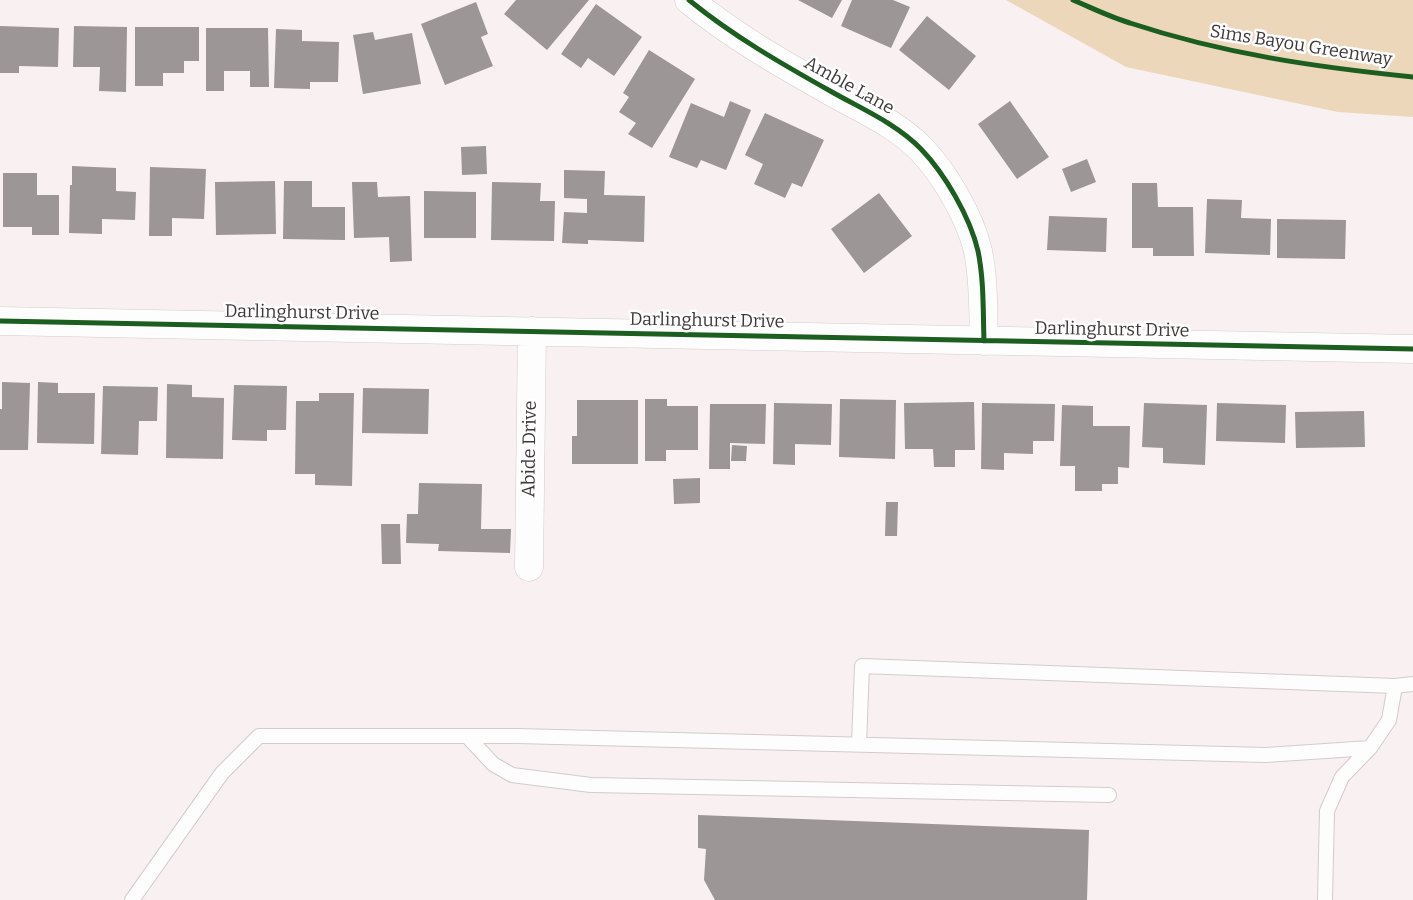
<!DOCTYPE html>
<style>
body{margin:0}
canvas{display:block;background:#f8f0f1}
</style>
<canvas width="1413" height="900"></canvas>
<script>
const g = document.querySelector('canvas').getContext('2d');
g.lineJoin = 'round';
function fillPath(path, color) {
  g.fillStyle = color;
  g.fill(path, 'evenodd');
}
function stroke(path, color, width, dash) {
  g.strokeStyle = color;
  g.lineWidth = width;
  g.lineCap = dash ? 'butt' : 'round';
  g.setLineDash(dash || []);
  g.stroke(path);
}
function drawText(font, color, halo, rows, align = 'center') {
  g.font = font + ' Bitter,serif';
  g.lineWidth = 5;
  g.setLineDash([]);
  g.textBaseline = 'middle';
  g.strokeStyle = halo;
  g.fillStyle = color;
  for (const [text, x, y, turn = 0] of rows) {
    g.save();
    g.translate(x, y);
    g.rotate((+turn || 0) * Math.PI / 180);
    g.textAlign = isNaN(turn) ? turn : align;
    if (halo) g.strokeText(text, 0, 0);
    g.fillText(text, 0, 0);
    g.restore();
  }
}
fillPath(new Path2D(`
 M1006,0h407v117l-75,-5 -212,-45z`), '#ecd7bb');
fillPath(new Path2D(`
 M516,0h73l-42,50 -43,-36z
 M798,0h44l-10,18z
 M852,0h41l17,7 -19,41 -50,-22z
 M476,2l12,32 -7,3 12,29 -48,19 -24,-61z
 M596,4l46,33 -28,39 -26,-18 -7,10 -20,-14z
 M927,16l49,40 -27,34 -50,-40z
 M0,26l59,2 -1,39 -39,-1v7h-19z
 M74,26l53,1 -1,65 -27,-1 1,-24h-27z
 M135,27h64v34h-15v12h-21v13h-28z
 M206,28h62l1,59h-19v-16h-26v20h-18z
 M276,29l26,1v11l37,1 -1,40h-28v7l-36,-1z
 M373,32l2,8 37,-7 9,51 -58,10 -10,-59z
 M649,50l46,29 -43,69 -24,-14 8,-11 -17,-11 10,-15 -6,-4z
 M730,101l21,9 -25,60 -25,-10 -4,8 -28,-11 22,-54 33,14z
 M1010,101l39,56 -32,22 -39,-55z
 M765,113l59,27 -22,47 -10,-4 -7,15 -31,-14 9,-20 -18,-9z
 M486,146l1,28 -25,1 -1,-28z
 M1087,159l9,23 -25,10 -9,-23z
 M72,166l44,2v23l20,1 -1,28 -33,-1v15l-33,-1 1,-48h2z
 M150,167l56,2 -2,50 -32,-1v18h-23z
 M564,170l41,1 -1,24 41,1 -1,46 -56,-2v4l-26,-1 2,-31 23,1v-14l-23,-1z
 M3,173h34v22h22v40h-27v-8h-29z
 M275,181l1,53 -60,1 -1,-53z
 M284,181h28v26h33v33l-62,-1z
 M352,182h25l1,15 32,-1 2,65 -22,1 -1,-25 -35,1z
 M492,182l49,1 -1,18h15l-1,40 -63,-1z
 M1132,183h25l1,24h35l1,49h-41v-8h-21z
 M424,191l52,1v46h-52z
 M879,193l33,43 -48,37 -33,-44z
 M1207,199l35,1 -1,18 30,1 -1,36 -65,-2z
 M1049,216l58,2 -1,34 -59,-2z
 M1277,219l69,1 -1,39 -68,-1z
 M2,382l28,1 -2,67h-28v-41h2z
 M38,382l20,1v10h37l-1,51 -57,-1z
 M167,384l25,1v12l32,1 -1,61 -57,-1z
 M234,385l53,1 -1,44h-19v11l-35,-1z
 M103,386l55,1 -1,34h-18l-1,34 -37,-1z
 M363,388l66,1 -1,45 -66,-1z
 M319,393h35l-2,93 -37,-1v-11h-20l1,-73h23z
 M645,399h22v7h31v44h-32v11h-21z
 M840,399l56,1 -1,59 -56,-2z
 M577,400h61v64h-66v-28h5z
 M974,402l1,48h-20v17h-21l-1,-18h-28l-1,-46z
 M774,403l58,1 -1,41 -36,-1v21l-22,-1z
 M982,403l73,1 -1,37h-21v13l-29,-1v17l-23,-1z
 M1144,403l63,2 -2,60 -42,-2v-15l-21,-1z
 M1217,403l69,2 -1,38 -69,-2z
 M710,404h56l-1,40 -35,-1v26h-21z
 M1062,405l31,1v20h37l-1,42 -11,-1v17h-16v7h-27v-25h-15z
 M1364,411l1,36 -69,1 -1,-36z
 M732,445l15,1 -1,15h-15z
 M700,478v25l-26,1 -1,-25z
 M419,483l63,1 -1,45h30l-1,24 -72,-2 1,-7 -33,-1 1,-29h11z
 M886,502h12l-1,34h-12z
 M381,524h19l1,40h-19z
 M698,815l391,15 -2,70h-372l-11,-20 2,-31 -8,-1z`), '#9c9696');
const lane = new Path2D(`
 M467,736l26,28 19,11 79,10 518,10
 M859,744l3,-78 533,20 18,-2
 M132,900l90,-127 37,-37h258l749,19 104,-7
 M1325,900l2,-89 15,-34 28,-29 19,-28 6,-34`);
const street = new Path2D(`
 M689,0c44,36 93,64 143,92 30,17 65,32 89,57 24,25 49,68 57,102 6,29 5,60 6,90
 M0,321l1413,28
 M529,567l3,-236`);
stroke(lane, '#d2cccc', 16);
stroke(street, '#d2cccc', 29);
stroke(lane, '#fefdfd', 14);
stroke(street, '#fefdfd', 28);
stroke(new Path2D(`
 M689,0c44,36 93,64 143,92 30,17 65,32 89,57 24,25 49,68 57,102 6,29 5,60 6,90
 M1073,0c19,8 37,17 57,23 94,31 185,44 283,54
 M0,321l1413,28`), '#1b5e20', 5);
drawText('18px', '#3e3839', '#fff', [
 ["Sims Bayou Greenway",1301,46,9],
 ["Amble Lane",849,86,29],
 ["Darlinghurst Drive",302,313,1],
 ["Darlinghurst Drive",707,321,1],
 ["Darlinghurst Drive",1112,330,1],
 ["Abide Drive",530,449,-89]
]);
</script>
